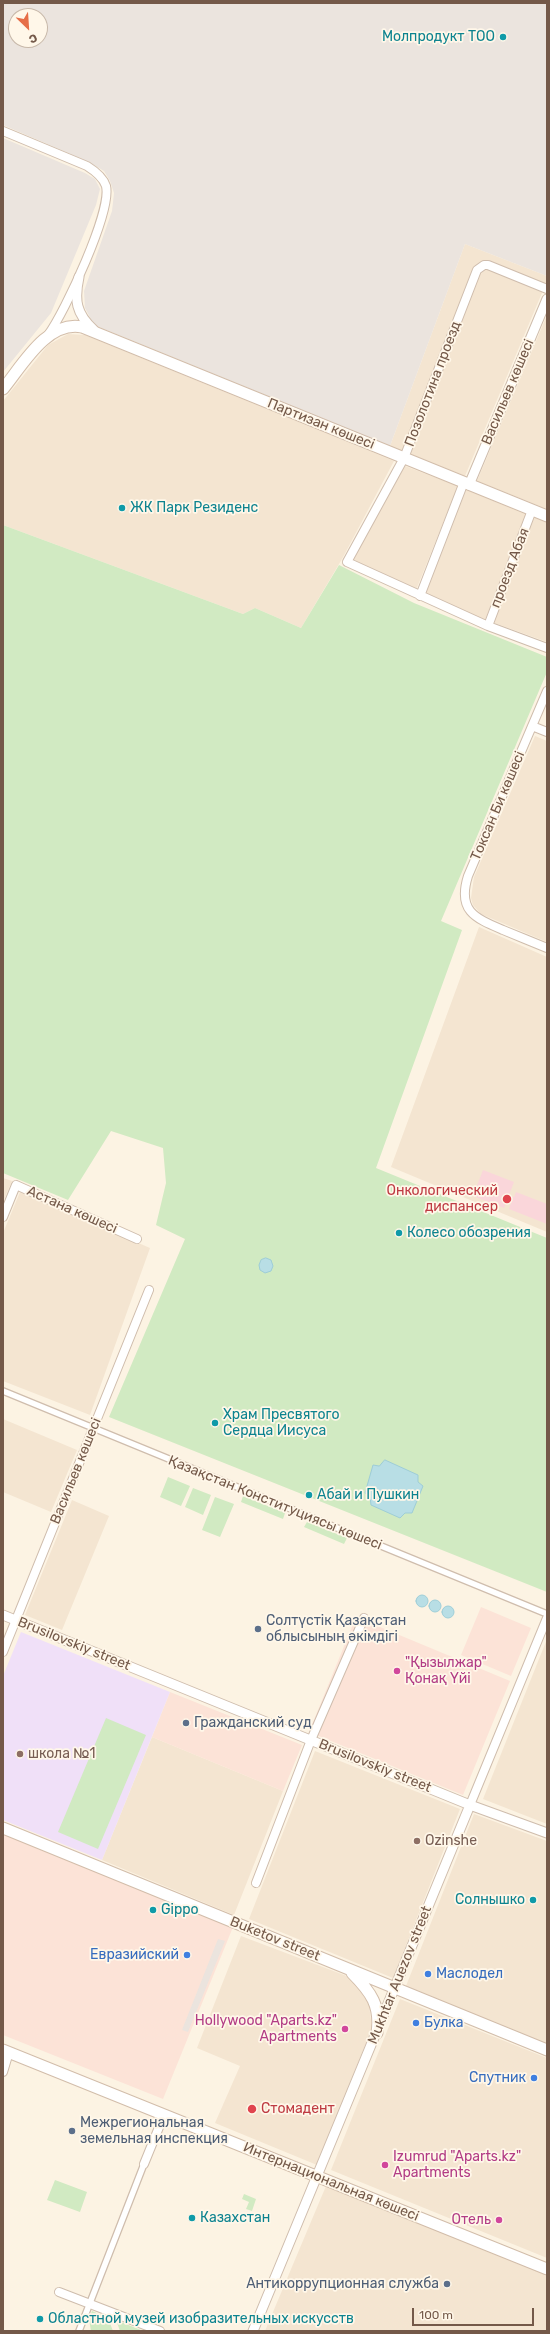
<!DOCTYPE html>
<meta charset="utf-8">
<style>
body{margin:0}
#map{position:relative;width:550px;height:2334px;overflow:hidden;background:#fcf3e3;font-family:Rubik,sans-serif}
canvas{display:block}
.frame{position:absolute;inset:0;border:4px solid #745949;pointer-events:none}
.north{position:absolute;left:8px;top:8px;width:40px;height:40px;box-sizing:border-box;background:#fff7e9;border:1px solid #c7b8a9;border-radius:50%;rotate:155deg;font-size:11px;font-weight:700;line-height:16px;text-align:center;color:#745949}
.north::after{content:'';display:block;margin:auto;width:14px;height:18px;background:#e66e48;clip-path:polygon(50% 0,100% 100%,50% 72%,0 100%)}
.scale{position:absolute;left:412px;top:2308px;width:122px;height:18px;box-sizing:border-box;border:2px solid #745949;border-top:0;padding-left:5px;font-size:12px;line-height:14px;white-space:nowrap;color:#745949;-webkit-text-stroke:3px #fff7e9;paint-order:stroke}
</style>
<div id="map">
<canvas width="550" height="2334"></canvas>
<div class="frame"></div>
<div class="north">С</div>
<div class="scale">100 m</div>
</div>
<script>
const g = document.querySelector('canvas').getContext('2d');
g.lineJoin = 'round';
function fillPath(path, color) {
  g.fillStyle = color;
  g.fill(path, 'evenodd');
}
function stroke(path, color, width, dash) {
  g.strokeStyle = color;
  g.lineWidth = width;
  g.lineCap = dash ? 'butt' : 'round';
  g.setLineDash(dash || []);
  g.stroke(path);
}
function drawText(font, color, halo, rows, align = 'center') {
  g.font = font + ' Rubik,sans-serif';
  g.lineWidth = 3.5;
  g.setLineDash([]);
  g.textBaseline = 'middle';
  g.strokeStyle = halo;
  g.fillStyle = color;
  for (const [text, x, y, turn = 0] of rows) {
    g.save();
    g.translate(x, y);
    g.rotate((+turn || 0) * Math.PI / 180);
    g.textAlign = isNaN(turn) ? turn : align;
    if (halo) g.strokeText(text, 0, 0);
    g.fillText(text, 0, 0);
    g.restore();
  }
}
fillPath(new Path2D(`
 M465,244l82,32v5l-82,195 -75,-30z
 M547,315v194l-70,-28z
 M68,334l17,1 309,126 -52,98 -41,69 -46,-20 -12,6 -240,-89v-124l45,-56z
 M405,466l53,20 -42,104 -64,-31z
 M465,489l62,26 -42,105 -61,-27z
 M534,517l13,6v119l-55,-20z
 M535,736l12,5v201l-66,-28 -8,-9 -2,-7 3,-21z
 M479,927l68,30v275l-156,-65z
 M3,1178l9,3 -9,21z
 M20,1192l130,56 -60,167 -87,-34v-148z
 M3,1419l74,31 -26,62 -48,-20z
 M72,1500l37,16 -47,114 -37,-15z
 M547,1639v185l-64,-25z
 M152,1737l131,54 -49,124 -132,-55z
 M315,1751l145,58 -67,169 -144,-59z
 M474,1814l73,27v203l-141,-58z
 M241,1936l111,42 17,27 3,23 -55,137 -102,-42 25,-57 -43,-18z
 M400,1999l147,59v200l-216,-88z
 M326,2186l221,89v56h-282z`), '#f4e5d1');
fillPath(new Path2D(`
 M481,1607l50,21 -20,48 -50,-21z
 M356,1617l154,64 -47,114 -154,-63z
 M170,1692l132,53 -19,46 -131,-54z
 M3,1834l230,93 -70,172 -160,-64z`), '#fce3d7');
fillPath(new Path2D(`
 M3,3h544v273l-82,-32 -75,202 -296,-121 -9,-17 -1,-17 28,-80 2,-18 -4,-12 -6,-10 -15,-9 -86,-37zM16,16h24v24h-24z
 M3,138l82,35 10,6 5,10 -4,16 -45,108 -48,59z
 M218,1939l7,2 -37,91 -6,-2z`), '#ebe4de');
fillPath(new Path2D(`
 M21,1632l149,60 -68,168 -99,-40v-144z`), '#f0e0f8');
fillPath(new Path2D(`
 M483,1170l31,12 -5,13 5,2 2,-5 31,12v20l-38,-15 2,-6 -4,-2 -3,7 -31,-12z`), '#fad6da');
fillPath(new Path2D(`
 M3,525l240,89 12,-6 46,20 38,-63 75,38 133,54v15l-106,249 21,9 -86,238 171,70v354l-438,-175 76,-178 -29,-14 10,-42 -3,-35 -52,-17 -43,69 -65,-27z
 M168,1477l22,9 -9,20 -21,-9z
 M193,1488l18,7 -8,20 -18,-8z
 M243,1496l42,17 -2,6 -42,-17z
 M215,1497l19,7 -14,33 -18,-7z
 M307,1522l40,16 -3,6 -40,-17z
 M106,1718l40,17 -48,114 -40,-17z
 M55,2180l32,12 -7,20 -33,-12z
 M244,2194l12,5 -4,12 -6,-2 3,-7 -7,-3z
 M92,2311l16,7 5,13h-22l-2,-12z
 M116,2320l25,10 3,1h-24z`), '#d1eac2');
const water = new Path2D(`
 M266,1258l5,2 2,6 -2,5 -6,2 -5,-3 -1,-5 2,-5z
 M385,1460l33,15v7l5,4 -11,27h-7l-5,5 -29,-13 -1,-8 -5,-4 8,-28 6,1z
 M416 1601a6 6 0 1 1 12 0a6 6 0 1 1-12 0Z
 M429 1606a6 6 0 1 1 12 0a6 6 0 1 1-12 0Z
 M442 1612a6 6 0 1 1 12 0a6 6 0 1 1-12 0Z`);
fillPath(water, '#b8dee5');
stroke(water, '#9ecdd7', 1);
const pedestrian = new Path2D(`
 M3,1391l544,223
 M79,2331l65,-167`);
const minor = new Path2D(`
 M3,131l84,35c8,5 16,11 19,20 6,25 -41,126 -58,149
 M547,289l-59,-24h-4l-7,5 -73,188 -57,104 141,64 59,22
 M420,596l44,-114
 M488,626l44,-116
 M547,691l-79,185c-11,35 7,42 35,54 15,6 29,12 44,18
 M532,726l15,6
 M3,1217l13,-32 121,54
 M3,1652l146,-362
 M470,1805l77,-187
 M256,1883l55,-143 53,-122
 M3,2072l6,-20
 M144,2164l20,-49
 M59,2292l101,39`);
const tertiary = new Path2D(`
 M79,277c-5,23 -3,37 15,53
 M469,485l78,-186
 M3,1615l467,190 77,28
 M253,2331l217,-526`);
const secondary = new Path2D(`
 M3,389c19,-23 44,-69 79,-62l465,189
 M3,1828l544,222
 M352,1973c19,19 29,33 25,60
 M3,2050l544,219`);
stroke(pedestrian, '#cfbdad', 8);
stroke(minor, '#cfbdad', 10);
stroke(tertiary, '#cfbdad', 11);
stroke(secondary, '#d2bdaa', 13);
stroke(pedestrian, '#fff', 5.5);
stroke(minor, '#fff', 8);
stroke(tertiary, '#fff', 9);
stroke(secondary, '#fff', 11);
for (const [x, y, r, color] of [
 [503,37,4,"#0f9aa8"],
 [122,508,4,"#0f9aa8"],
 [507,1199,5,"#e0444e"],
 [399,1233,4,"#0f9aa8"],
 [215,1423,4,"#0f9aa8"],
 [309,1495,4,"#0f9aa8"],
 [258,1629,4,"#5c6f8a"],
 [397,1671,4,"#d1479c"],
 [186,1723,4,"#5c6f8a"],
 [20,1754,4,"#8d6e63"],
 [417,1841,4,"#8d6e63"],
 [533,1900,4,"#0f9aa8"],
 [153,1910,4,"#0f9aa8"],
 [187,1955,4,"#3f7fe0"],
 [428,1974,4,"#3f7fe0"],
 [416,2023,4,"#3f7fe0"],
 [345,2029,4,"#d1479c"],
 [534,2078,4,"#3f7fe0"],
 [252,2109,5,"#e0444e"],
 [72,2131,4,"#5c6f8a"],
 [385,2165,4,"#d1479c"],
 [192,2218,4,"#0f9aa8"],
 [499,2220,4,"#d1479c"],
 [447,2284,4,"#5c6f8a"],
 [40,2319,4,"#0f9aa8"]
]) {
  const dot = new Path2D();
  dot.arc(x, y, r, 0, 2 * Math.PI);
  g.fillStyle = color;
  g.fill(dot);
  stroke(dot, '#fff7e9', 1.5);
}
drawText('14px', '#0d838f', '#fff7e9', [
 ["Молпродукт ТОО",495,37,"right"],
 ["ЖК Парк Резиденс",130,508],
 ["Колесо обозрения",407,1233],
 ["Храм Пресвятого",223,1415],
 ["Сердца Иисуса",223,1431],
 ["Абай и Пушкин",317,1495],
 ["Солнышко",525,1900,"right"],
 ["Gippo",161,1910],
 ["Казахстан",200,2218],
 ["Областной музей изобразительных искусств",48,2319]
], 'left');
drawText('14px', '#745949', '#fff7e9', [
 ["Позолотина проезд",433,384,-69],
 ["Васильев көшесі",508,392,-67],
 ["Партизан көшесі",321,424,22],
 ["проезд Абая",510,568,-69],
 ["Токсан Би көшесі",498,806,-67],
 ["Астана көшесі",72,1210,24],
 ["Васильев көшесі",76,1471,-68],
 ["Қазақстан Конституциясы көшесі",275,1503,22],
 ["Brusilovskiy street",74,1644,22],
 ["Brusilovskiy street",375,1766,22],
 ["Buketov street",275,1939,22],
 ["Mukhtar Auezov street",400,1975,-68],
 ["Интернациональная көшесі",331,2182,22]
]);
drawText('14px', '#be3a42', '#fff7e9', [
 ["Онкологический",498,1191],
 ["диспансер",498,1207],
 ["Стомадент",261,2109,"left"]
], 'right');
drawText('14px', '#4e5e75', '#fff7e9', [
 ["Солтүстік Қазақстан",266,1621],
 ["облысының әкімдігі",266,1637],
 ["Гражданский суд",194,1723],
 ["Межрегиональная",80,2123],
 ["земельная инспекция",80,2139],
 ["Антикоррупционная служба",439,2284,"right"]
], 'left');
drawText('14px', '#b23c85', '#fff7e9', [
 ["\"Қызылжар\"",405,1663],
 ["Қонақ Үйі",405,1679],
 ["Hollywood \"Aparts.kz\"",337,2021,"right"],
 ["Apartments",337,2037,"right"],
 ["Izumrud \"Aparts.kz\"",393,2157],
 ["Apartments",393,2173],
 ["Отель",491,2220,"right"]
], 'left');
drawText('14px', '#785e54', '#fff7e9', [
 ["школа №1",28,1754],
 ["Ozinshe",425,1841]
], 'left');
drawText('14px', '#366cbe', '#fff7e9', [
 ["Евразийский",179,1955],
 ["Маслодел",436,1974,"left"],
 ["Булка",424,2023,"left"],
 ["Спутник",526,2078]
], 'right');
</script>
